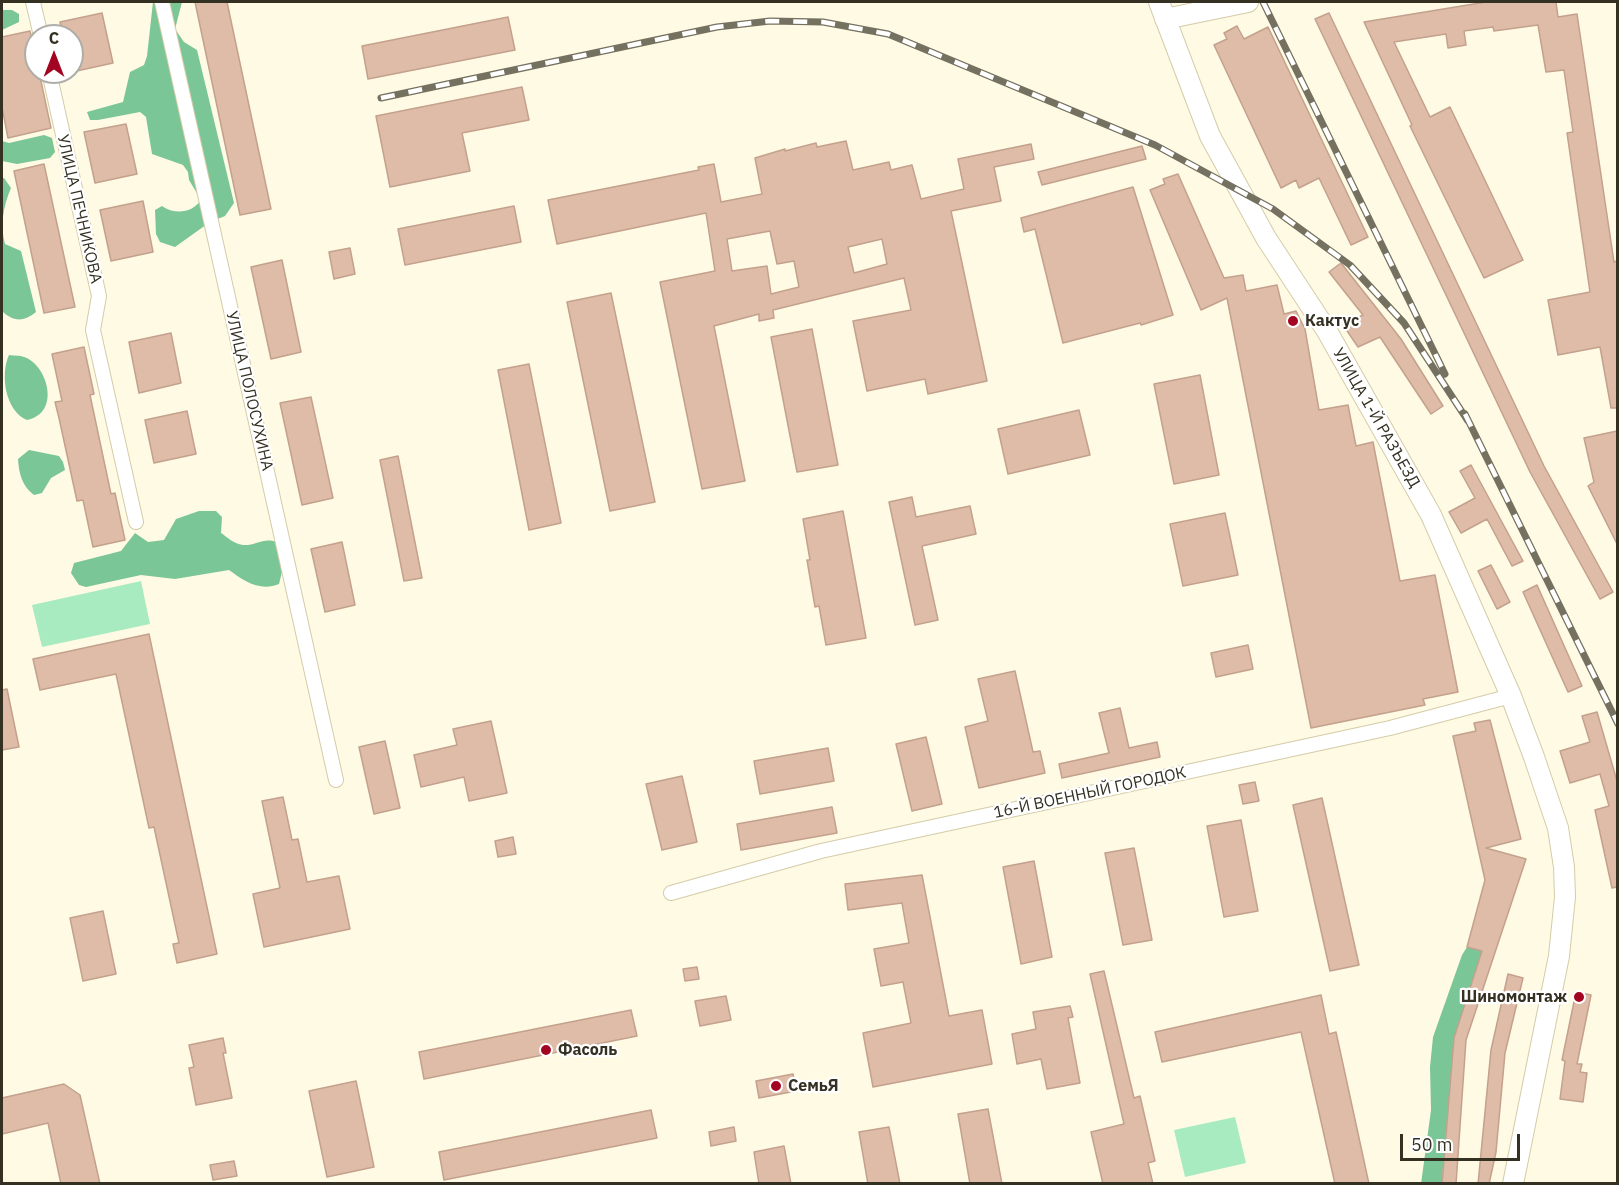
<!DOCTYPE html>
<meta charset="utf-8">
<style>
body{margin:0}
#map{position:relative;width:1619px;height:1185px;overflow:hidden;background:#fffae4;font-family:"IBM Plex Sans",sans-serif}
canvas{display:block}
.frame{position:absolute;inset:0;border:3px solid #343123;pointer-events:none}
.north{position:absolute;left:24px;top:24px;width:60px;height:60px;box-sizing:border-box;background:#fff;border:2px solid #aeada7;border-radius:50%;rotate:0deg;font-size:16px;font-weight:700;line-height:24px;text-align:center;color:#343123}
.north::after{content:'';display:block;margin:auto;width:21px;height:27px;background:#a20422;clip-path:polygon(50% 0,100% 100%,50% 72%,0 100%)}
.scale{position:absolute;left:1400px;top:1134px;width:120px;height:27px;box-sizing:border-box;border:3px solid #343123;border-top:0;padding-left:8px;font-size:18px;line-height:21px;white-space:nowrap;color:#343123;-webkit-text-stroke:4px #fff;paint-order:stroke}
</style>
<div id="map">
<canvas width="1619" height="1185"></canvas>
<div class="frame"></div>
<div class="north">С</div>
<div class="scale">50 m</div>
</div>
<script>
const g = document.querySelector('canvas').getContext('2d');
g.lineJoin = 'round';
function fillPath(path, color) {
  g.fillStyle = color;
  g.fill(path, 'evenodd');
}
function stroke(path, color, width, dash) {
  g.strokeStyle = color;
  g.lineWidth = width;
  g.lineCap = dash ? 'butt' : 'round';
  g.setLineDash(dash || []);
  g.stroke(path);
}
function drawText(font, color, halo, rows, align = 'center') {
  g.font = font + ' "IBM Plex Sans",sans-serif';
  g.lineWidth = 4.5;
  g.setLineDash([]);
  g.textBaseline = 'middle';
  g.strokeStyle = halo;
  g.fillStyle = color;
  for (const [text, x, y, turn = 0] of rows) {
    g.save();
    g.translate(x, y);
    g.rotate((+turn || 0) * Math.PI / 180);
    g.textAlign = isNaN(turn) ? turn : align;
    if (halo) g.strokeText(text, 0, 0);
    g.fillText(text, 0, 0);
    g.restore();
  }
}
fillPath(new Path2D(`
 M141,581l9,43 -108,23 -10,-42z
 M1235,1117l11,46 -61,14 -11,-47z`), '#a9ebc0');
fillPath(new Path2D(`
 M153,2h29l-7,27 9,13 13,8 37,153 -9,13 -15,6 -35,25 -15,-5 -4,-8 -1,-24 7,-4c13,9 30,7 39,-6l-12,-20 -1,-8 -5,-7 -31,-11 -6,-37 -6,-5 -42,8h-8l-3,-8 36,-10 7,-30 14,-7 3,-9z
 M2,10h10l7,4v8l-17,8z
 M44,135l8,3 3,14 -5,6 -33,6 -15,-3v-24v4l7,2z
 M2,178h2l7,10c-8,19 -11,37 -6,56l16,7 15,61c-12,10 -23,10 -34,-1z
 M9,355c5,1 11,0 15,2 23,7 38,56 3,63 -22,-9 -27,-46 -18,-65z
 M29,450l30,6 4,6 2,8 -14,8 -9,15 -8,2c-12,-9 -15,-21 -16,-36z
 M199,511h17l6,6 -1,16c6,4 13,11 22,12 12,1 21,-8 33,-3l7,26 -4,16c-19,8 -35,-3 -50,-14l-54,9 -34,-4 -55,12 -7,-2 -8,-12 3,-10 47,-12 14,-18 13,9 16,-2 12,-21z
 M1467,947l15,4 -28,87 -12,142v3l-21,1 10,-74 -1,-43 3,-30 29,-82z`), '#7bc696');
const building = new Path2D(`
 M195,2h32l44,207 -31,6z
 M1486,2h70l2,15 19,-3 37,248 3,-1v147h-6l-11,-61 -42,8 -10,-55 42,-8 -23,-159 6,-1 -9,-62 -18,2 -8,-47 -44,6 -1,-4 -29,4 2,14 -18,3 -2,-14 -52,8 36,75 20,-10 73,153 -39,18 -74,-152 2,-1 -48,-103z
 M102,13l11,50 -41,9v-36h-9l-3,-14z
 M1329,13l215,453 69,126 -13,7 -70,-127 -215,-453z
 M508,17l7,33 -147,29 -6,-33z
 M1237,26l7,13 24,-12 100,210 -17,8 -32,-67 -20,10 -3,-8 -15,8 -67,-143 13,-6 -3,-6z
 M30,31l6,27v14h3l12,56 -43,10 -6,-31v-70z
 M522,87l7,33 -67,13 8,38 -80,16 -14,-71z
 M126,124l11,50 -42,9 -11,-51z
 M846,141l7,29 36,-8 2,8 21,-5 9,34 43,-10 -6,-30 73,-15 3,15 -40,8 7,34 -50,10 36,170 -59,13 -3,-15 -58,12 -14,-70 58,-11 -7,-32 -131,32 1,8 -15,3v-7l-45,12 31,155 -43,8 -42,-207 55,-11 -9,-58 -149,31 -9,-44 151,-30 -1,-3 16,-3 7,38 41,-8 -7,-36 30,-9v2l31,-8 1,4zM770,231l7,33 17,-3 5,26 -28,7 -4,-28 -35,5 -5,-32zM882,239l5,25 -33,9 -6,-26z
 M1142,146l4,13 -104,26 -4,-13z
 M44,164l31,143 -31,6 -30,-142z
 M1178,174l46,104 19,-3 3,16 31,-6 7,29 12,-3 9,18 14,81 29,-5 8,41 17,-4 27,139 35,-6 23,117 -35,7 2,6 -114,23 -84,-430 -26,12 -51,-120 15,-6 -2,-5z
 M1133,187l40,128 -32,10 -1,-2 -77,20 -28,-114 -11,3 -3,-14z
 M143,201l10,51 -42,9 -11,-51z
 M514,206l7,36 -116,23 -7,-36z
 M350,248l5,26 -21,5 -5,-27z
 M282,260l19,92 -30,7 -20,-92z
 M1341,263l60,76 42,67 -12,8 -51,-77 -22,10 -15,-22 20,-10 -34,-43z
 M611,293l44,209 -45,9 -43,-209z
 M812,329l26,136 -41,7 -26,-135z
 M171,333l10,50 -42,10 -10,-51z
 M84,347l10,47 -4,1 21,99 4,-1 10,47 -32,7 -10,-47 -6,1 -18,-83 -4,-16 7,-1 -10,-47z
 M529,364l32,159 -32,7 -31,-160z
 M1200,375l19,100 -45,9 -20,-100z
 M311,397l22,101 -31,7 -22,-102z
 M1079,410l11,45 -82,19 -10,-45z
 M187,411l9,43 -42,9 -9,-43z
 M1617,431v113l-29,-58 6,-4 -10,-44z
 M398,456l24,122 -18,3 -24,-121z
 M1471,465l52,96 -11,5 -25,-47 -26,14 -12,-21 26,-14 -15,-27z
 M912,497l4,20 54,-11 6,28 -54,12 16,74 -23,5 -26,-123z
 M843,511l23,127 -40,7 -7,-39 -4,1 -8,-47h3l-7,-41z
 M1225,513l13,62 -55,11 -13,-62z
 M342,542l13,63 -30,7 -14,-63z
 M1491,565l19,37 -13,7 -19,-38z
 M1537,585l45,101 -14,6 -45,-100z
 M149,634l68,320 -40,9 -4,-19 6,-1 -25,-116 -5,1 -33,-154 -76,16 -7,-31z
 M1248,645l5,24 -37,8 -5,-24z
 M1015,671l18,81 7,-1 5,22 -66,15 -14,-61 23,-6 -10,-42z
 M7,689l12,58 -17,3v-60z
 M1120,708l9,40 28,-6 3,15 -98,21 -3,-14 50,-11 -10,-40z
 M1597,712l20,69v106l-5,1 -17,-78 14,-4 -9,-32 -30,9 -10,-32 30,-9 -8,-26z
 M1490,720l31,119 -35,9 40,11 -60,181 -10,144h-14l12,-146 28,-87 -15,-4 18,-67 -32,-144 23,-5 -2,-8z
 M491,721l16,72 -38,8 -5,-24 -43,10 -7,-32 43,-10 -4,-16z
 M926,737l16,67 -30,7 -16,-67z
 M385,741l15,67 -26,6 -15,-67z
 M828,748l6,33 -74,13 -6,-33z
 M682,776l15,66 -35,8 -16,-66z
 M1255,782l4,19 -16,3 -4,-19z
 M283,797l9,43 6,-1 9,43 32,-6 11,53 -86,18 -11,-53 27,-6 -18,-87z
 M1322,798l37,167 -29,6 -37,-166z
 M832,807l5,26 -96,17 -4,-26z
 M1241,820l17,91 -34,6 -17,-91z
 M513,837l3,17 -18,3 -3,-16z
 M1134,848l18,92 -29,5 -18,-92z
 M1034,861l18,96 -31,7 -18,-97z
 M922,875l27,141 33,-6 10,54 -119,23 -10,-54 48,-10 -8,-41 -22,4 -7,-37 35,-6 -7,-40 -54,7 -3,-26z
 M103,911l13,63 -33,7 -13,-63z
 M697,967l2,12 -14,2 -2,-12z
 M1104,971l30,127 6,-2 15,65 -7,2 5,21h-50l-12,-52 33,-8 -34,-150z
 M1508,974l15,4 -18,75 -9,99 -7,32h-11l13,-134z
 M1576,992l15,3 -14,69h5l-2,8 7,1 -4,29 -23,-3 5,-38 -3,-1z
 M1321,995l8,39 7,-2 33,152h-34l-34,-152 -139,30 -7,-30z
 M726,996l5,24 -31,6 -5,-25z
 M1070,1006l3,11 -5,1 12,65 -33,6 -6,-30 -24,5 -5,-30 24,-5 -3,-17z
 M631,1010l6,26 -213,43 -5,-27z
 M223,1038l3,15h-3l9,45 -36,7 -7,-37 5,-1 -5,-22z
 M793,1074l3,17 -37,7 -3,-17z
 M356,1081l18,86 -47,10 -18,-86z
 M64,1084l16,11 20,89h-39l-13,-61 -46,11v-36z
 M988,1109l14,75h-32l-12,-70z
 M651,1110l6,28 -213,42 -5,-28z
 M734,1127l2,14 -25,5 -2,-14z
 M889,1127l11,57h-32l-9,-52z
 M784,1146l7,38h-32l-5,-32z
 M234,1161l3,15 -24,4 -3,-15z`);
fillPath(building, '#dfbca8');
stroke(building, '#c3a18d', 1.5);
const street = new Path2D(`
 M33,2l8,34
 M162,2l174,778
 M49,72l50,224 -6,34 43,192
 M671,893l150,-42 569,-123 121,-32`);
const secondary = new Path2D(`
 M1159,2l51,134 56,102 61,93 104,184 80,181 23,61 24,71 6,39 1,30 -6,59 -46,228
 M1165,19l83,-17`);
stroke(street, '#d4cca8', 16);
stroke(secondary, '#d4cca8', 22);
stroke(street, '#fff', 14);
stroke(secondary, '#fff', 20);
const rail = new Path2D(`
 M1263,2l182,372
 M381,98l336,-71 53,-6 53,1 65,12 267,111 118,64 77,56 54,58 64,98
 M1465,414l153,310`);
stroke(rail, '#747160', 7);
stroke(rail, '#fff', 4.5, [14]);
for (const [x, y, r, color] of [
 [1293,321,6,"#a20422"],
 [1579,997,6,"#a20422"],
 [546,1050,6,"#a20422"],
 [776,1086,6,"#a20422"]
]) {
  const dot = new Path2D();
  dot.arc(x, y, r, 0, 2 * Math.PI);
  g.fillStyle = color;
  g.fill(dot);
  stroke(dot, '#fff', 2);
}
drawText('16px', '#343123', '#fff', [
 ["УЛИЦА ПЕЧНИКОВА",79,209,77],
 ["УЛИЦА ПОЛОСУХИНА",249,391,77],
 ["УЛИЦА 1-Й РАЗЪЕЗД",1376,418,60],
 ["16-Й ВОЕННЫЙ ГОРОДОК",1090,793,-12]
]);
drawText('bold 16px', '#343123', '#fff', [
 ["Кактус",1305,321],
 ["Шиномонтаж",1567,997,"right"],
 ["Фасоль",558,1050],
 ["СемьЯ",788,1086]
], 'left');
</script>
